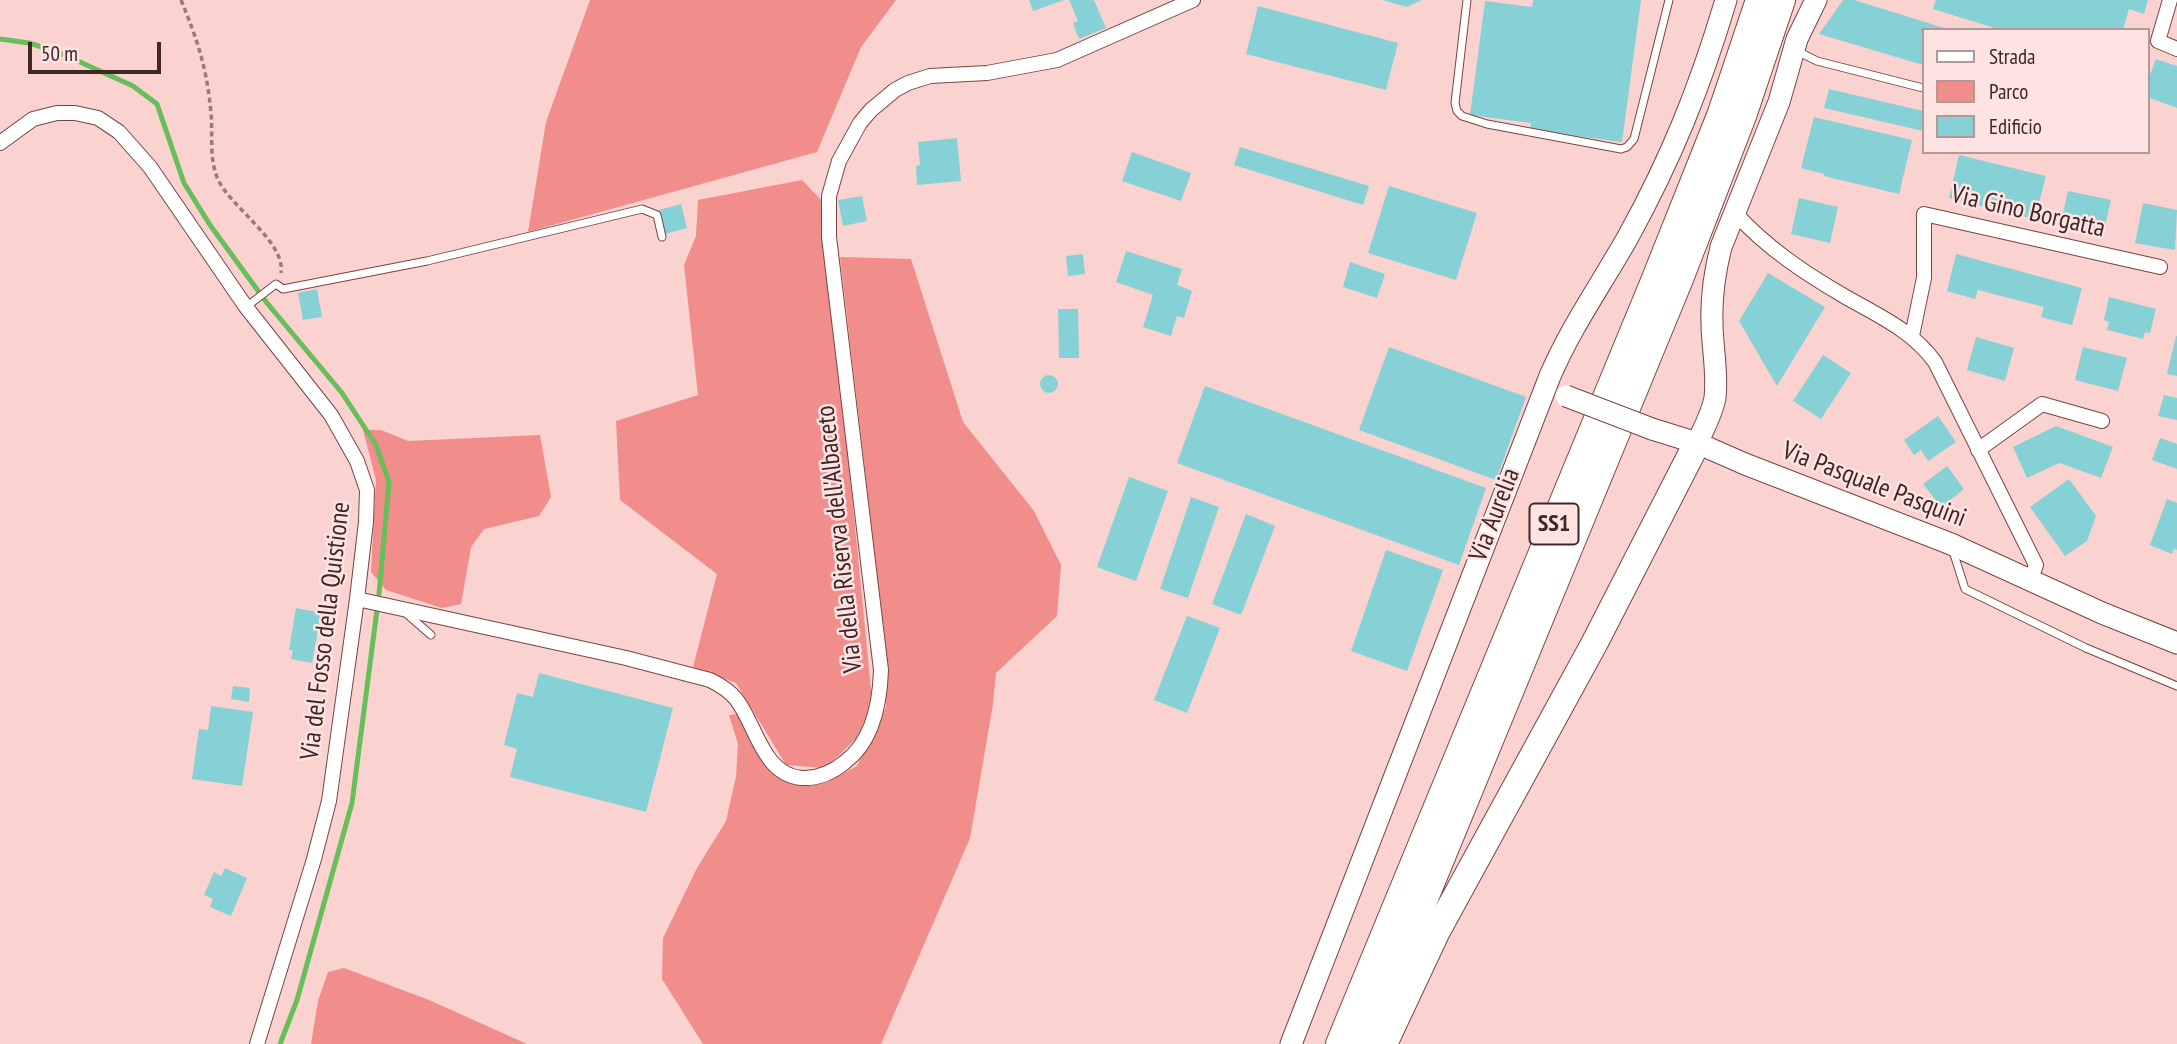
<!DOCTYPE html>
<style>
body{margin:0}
#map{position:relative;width:2177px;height:1044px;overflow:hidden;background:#fad2d0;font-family:"PT Sans Narrow",sans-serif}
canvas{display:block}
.legend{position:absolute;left:1922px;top:28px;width:228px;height:126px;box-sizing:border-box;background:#fee3e2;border:2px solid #b29897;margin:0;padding:9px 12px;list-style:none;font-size:21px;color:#3f2726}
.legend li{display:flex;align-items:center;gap:14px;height:35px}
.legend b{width:35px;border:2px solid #b29897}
.scale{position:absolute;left:28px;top:42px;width:133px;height:32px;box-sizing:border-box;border:4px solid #3f2726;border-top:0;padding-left:9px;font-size:21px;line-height:24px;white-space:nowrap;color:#3f2726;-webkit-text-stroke:5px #fee3e2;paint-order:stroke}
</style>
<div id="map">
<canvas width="2177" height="1044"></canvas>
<ul class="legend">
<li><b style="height:9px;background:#fff"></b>Strada</li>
<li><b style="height:19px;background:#f18d8b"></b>Parco</li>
<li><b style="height:19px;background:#86d1d6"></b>Edificio</li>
</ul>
<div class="scale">50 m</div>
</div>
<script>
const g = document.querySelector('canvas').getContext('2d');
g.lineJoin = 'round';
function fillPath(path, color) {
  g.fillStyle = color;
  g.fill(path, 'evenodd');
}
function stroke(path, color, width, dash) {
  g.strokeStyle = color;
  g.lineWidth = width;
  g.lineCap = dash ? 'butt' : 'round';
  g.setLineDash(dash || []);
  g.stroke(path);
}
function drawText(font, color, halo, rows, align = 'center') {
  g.font = font + ' "PT Sans Narrow",sans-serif';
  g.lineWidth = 5;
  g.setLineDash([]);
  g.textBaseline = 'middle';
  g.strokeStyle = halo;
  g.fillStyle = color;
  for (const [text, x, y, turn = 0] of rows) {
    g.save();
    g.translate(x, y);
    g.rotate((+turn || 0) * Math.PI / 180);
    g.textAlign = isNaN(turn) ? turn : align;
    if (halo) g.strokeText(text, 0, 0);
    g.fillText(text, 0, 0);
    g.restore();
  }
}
fillPath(new Path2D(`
 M590,0h306l-35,47 -44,105 -289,80 18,-110z
 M802,180l21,22 49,497 -13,37 -34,32 -39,-3 -50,-82 -43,-16 24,-93 -97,-74 -4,-79 82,-26 -14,-130 12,-29 2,-36z
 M840,257l71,2 52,163 71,89 27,54 -4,51 -61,57 -3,31 -23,134 -89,206h-178l-41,-65 1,-41 34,-70 29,-47 10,-44 2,-33 -9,-29 10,-1 32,50 33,21 23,-3 30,-16 29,-59v-59z
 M363,430h18l27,11 132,-6 11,62 -12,19 -55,13 -13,18 -10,57 -19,4 -56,-18 -15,-18 5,-92z
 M344,968l85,32 98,44h-216l7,-43 10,-29z`), '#f18d8b');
stroke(new Path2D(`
 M0,39l29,4 29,9 75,34 24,18 27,79 26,42 57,78 75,90 34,52 13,37 -10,112
 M280,1044l17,-44 55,-197 25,-193`), '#67be5b', 5);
fillPath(new Path2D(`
 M1029,0h35l-31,11z
 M1069,0h25l12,28 -27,11 -6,-16 5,-2z
 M1382,0h40l-15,7z
 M1533,0h108l-19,142 -92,-12 1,-7 -61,-8 15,-114 47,6z
 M1843,0h11l97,30h-28v35l-104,-31z
 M1936,0h212l-4,14 -15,-5 -6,21h-122l-68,-21z
 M1258,6l140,37 -12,47 -140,-36z
 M2156,59l21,7v42l-30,-11v-14z
 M1829,89l94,22v20l-99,-23z
 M1814,117l98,23 -13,54 -75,-18v-2l-23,-6z
 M957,138l4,43 -44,4 -1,-19 4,-1 -2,-23z
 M1240,147l129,39 -6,19 -129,-40z
 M1132,152l59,21 -10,28 -59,-20z
 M1959,155l87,21 -11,43 -86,-21z
 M1389,186l88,27 -21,67 -88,-27z
 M2068,191l43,9 -7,31 -43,-9z
 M862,196l5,25 -24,5 -5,-26z
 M1799,198l39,9 -8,36 -39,-9z
 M2143,203l34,7 -2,40 -40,-7z
 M681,204l6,24 -22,6 -6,-24z
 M1126,251l56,18 -5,16 15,6 -8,27 -7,-2 -6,20 -28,-9 10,-32 -37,-13z
 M1083,254l2,20 -17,2 -2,-20z
 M1956,254l126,34 -10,37 -31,-8 3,-10 -66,-17 -3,9 -28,-8z
 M1350,262l35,12 -8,24 -34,-11z
 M1768,273l57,34 -48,79 -38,-65z
 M317,289l5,28 -19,3 -5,-27z
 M2109,297l47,12 -6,24 -5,-1 -2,7 -36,-9 2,-8 -5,-2z
 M1058,309h20l1,49h-20z
 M2176,336h1v40l-10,-2z
 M1976,337l38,11 -9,33 -38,-11z
 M1389,347l137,50 -30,83 -137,-50z
 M2083,347l44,11 -9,33 -43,-11z
 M1823,355l28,18 -30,46 -28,-18z
 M1040 384a9 9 0 1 1 18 0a9 9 0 1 1-18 0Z
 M1205,386l281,102 -27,77 -282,-102z
 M2164,395l13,3v22l-19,-4z
 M1938,416l18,26 -28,19 -7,-11 -7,5 -10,-15z
 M2056,426l57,21 -12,31 -42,-15 -32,15 -14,-31z
 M2160,438l17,6v25l-25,-9z
 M1947,466l17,23 -23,18 -18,-23z
 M1129,477l39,14 -32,90 -39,-14z
 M2069,479l27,37 -9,25 -22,15 -35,-49z
 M1191,497l28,10 -31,91 -28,-9z
 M2167,499l10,4v47l-3,-1 -2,5 -22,-9z
 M1246,514l29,12 -34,89 -29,-11z
 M1386,550l57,20 -36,101 -56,-20z
 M296,608l25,5 -9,50 -21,-4 2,-9h-4z
 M1187,616l33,12 -33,85 -33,-13z
 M539,673l134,35 -27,104 -136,-35 7,-28 -13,-4 13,-52 16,4z
 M233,686l17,2 -1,14 -18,-3z
 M211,706l42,6 -11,74 -50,-7 7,-50 9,1z
 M225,868l22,10 -16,38 -21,-9 3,-8 -9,-4 10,-23 7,4z`), '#86d1d6');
const lane = new Path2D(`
 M1467,0l-12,103 2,8 5,5 25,8 134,25 6,-2 7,-8 35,-139
 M1797,51l20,10 106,27
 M246,307l30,-23 7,5 144,-28 215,-52 15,6 5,22
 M1952,548l13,41 121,59 91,38
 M407,614l24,21`);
const street = new Path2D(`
 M2170,0l-12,41 19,8
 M0,143l33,-24 24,-6h18l23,5 21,14 31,35 96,140 85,108 26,46 10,29 -1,32 -9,77 -28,202 -15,58 -57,185
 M1735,213c32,35 68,59 109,83 33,19 68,34 91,66l101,203 -5,14
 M1912,336l12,-58v-64l236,53
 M1978,450l64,-46 60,17
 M357,599l269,59 84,22c10,5 19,10 26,19 20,25 26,75 65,79 16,1 32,-6 44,-16 28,-21 35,-59 36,-92l-52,-433v-41l10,-35 21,-38 11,-13 24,-20 13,-7 22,-7 57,-3 70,-13 136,-60`);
const secondary = new Path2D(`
 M1652,429l45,14 48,21 206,80 151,69 75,30
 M1697,443c7,-15 15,-29 18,-45 3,-26 -3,-51 -3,-76 -1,-26 3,-51 9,-75l58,-145 18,-63 19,-39
 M1291,1044l259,-668c21,-49 52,-93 78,-139 44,-80 72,-150 98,-237`);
const highway = new Path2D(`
 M1339,1044l315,-763 67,-168 38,-113
 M1365,1044l315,-765 63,-163 39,-116
 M1384,1044l53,-113 157,-287 103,-201`);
stroke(lane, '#7a4443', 9);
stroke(street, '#7a4443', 16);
stroke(secondary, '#7a4443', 23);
stroke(highway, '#7a4443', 28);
stroke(new Path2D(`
 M181,0c17,41 26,69 30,113 2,21 -2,44 6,64 11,29 69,64 64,96`), '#9a7a78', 3.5, [5, 3.5]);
stroke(lane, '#fff', 7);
stroke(street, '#fff', 14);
stroke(secondary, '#fff', 21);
stroke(highway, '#fff', 26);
const secondaryBridge = new Path2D(`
 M1566,396l86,33`);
stroke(secondaryBridge, '#7a4443', 23, []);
stroke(secondaryBridge, '#fff', 21);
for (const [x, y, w] of [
 [1554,524,49]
]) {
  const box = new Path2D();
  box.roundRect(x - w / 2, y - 20.5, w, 41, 5);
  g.fillStyle = '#fee3e2';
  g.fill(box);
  stroke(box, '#3f2726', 2);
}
drawText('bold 24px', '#3f2726', null, [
 ["SS1",1554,524]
]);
drawText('26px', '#3f2726', '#fee3e2', [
 ["Via Gino Borgatta",2028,212,13],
 ["Via Pasquale Pasquini",1874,485,21],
 ["Via Aurelia",1495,515,-69],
 ["Via della Riserva dell'Albaceto",840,539,-96],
 ["Via del Fosso della Quistione",326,631,-83]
]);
</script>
